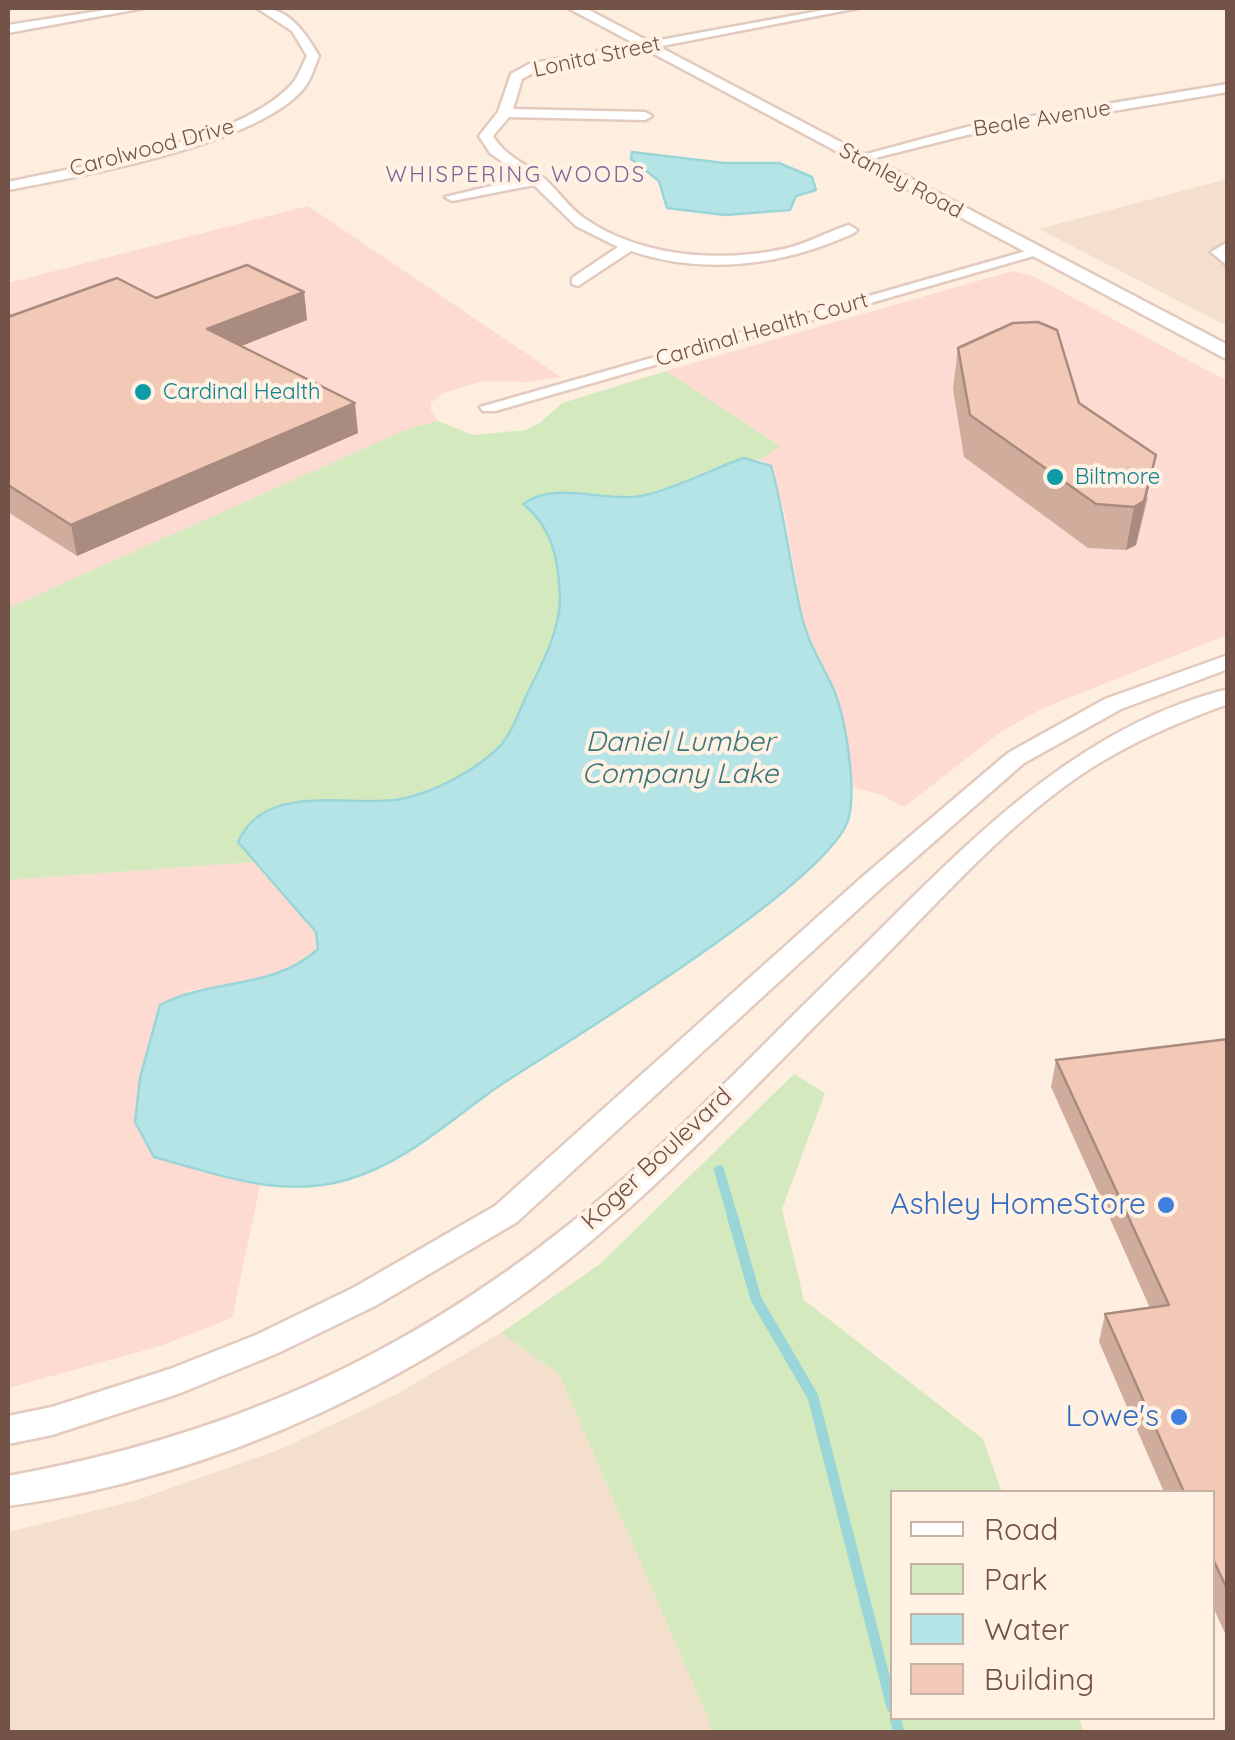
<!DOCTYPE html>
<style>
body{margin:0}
#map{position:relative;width:1235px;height:1740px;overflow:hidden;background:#fdeedf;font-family:Quicksand,sans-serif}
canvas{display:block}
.frame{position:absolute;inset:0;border:10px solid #735247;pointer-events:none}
.legend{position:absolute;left:890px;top:1490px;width:325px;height:230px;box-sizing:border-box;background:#fff2e5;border:2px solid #c7b2a6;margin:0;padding:12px 18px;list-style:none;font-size:30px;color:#735247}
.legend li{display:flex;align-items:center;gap:20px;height:50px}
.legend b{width:50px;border:2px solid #c7b2a6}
</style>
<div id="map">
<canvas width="1235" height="1740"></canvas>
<div class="frame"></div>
<ul class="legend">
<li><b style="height:12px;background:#fff"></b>Road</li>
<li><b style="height:28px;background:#d4eabe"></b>Park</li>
<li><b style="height:28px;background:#b4e4e6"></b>Water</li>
<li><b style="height:28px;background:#f2c8b6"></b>Building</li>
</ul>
</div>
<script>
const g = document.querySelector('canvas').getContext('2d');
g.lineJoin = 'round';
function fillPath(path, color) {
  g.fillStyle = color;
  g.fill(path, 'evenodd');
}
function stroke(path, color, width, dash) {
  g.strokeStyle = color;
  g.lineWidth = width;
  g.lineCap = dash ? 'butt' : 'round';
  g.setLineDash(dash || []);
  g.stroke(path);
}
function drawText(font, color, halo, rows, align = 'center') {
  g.font = font + ' Quicksand,sans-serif';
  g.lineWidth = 8;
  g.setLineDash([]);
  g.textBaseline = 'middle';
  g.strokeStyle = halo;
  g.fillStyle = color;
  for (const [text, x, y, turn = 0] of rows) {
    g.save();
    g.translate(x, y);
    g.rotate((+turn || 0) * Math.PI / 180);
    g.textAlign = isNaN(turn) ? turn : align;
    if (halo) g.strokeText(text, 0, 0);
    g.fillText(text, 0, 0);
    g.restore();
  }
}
fillPath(new Path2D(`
 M1227,179v147l-188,-97z
 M501,1333l58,41 155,358h-706v-200l126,-31 147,-52 114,-54z`), '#f4dfcd');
fillPath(new Path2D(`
 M308,206l253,171 -31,5 -47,-1 -40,12 -12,10v8l7,10 -33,9 -397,178v-325z
 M1012,271l21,5 194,105v254l-184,73 -41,23 -98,76 -22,-12 -30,-8 -16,-91 -32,-72 -19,-109 -14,-49 -11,-6 19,-15 -113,-74z
 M255,862l61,70 2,18 -18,16 -30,12 -83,13 -33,166 106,29 -28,132 -72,28 -152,42v-508z`), '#fddad2');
fillPath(new Path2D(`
 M666,371l114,75 -20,14c-36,-4 -64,19 -97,30 -34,13 -67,1 -102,3 -12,1 -26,7 -38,11 32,25 36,57 37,95 0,31 -18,67 -32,94 -8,16 -16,41 -29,54 -24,23 -61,43 -94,51 -48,12 -140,-20 -167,44l17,20 -247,18v-272l397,-178 33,-9 35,14 52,-5 15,-7 22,-20z
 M794,1074l31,19 -43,116 22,91 179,139 19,53h-110v226h187l5,14h-370l-155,-358 -58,-41 99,-69z`), '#d4eabe');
const water = new Path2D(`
 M632,152l92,11h55l33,14 4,13 -20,6 -6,14 -65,5 -58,-7 -8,-27 -28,-22z
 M744,458l27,8c15,52 19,104 32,155 6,24 21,47 31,69 12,30 22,96 15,127 -14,63 -286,227 -350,269 -49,34 -95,78 -153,94 -66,19 -129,-6 -192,-23l-19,-35 5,-44 20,-73c51,-27 114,-15 158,-56l-2,-17 -78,-90c28,-64 119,-32 168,-44 32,-8 70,-28 93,-51 13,-13 21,-38 29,-55 14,-27 32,-63 32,-93 -1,-38 -7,-71 -37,-95 30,-22 74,-5 109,-7 31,-2 79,-28 112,-39z`);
fillPath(water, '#b4e4e6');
stroke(water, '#9ad5d8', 2.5);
stroke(new Path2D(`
 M719,1170l14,48`), '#9ad5d8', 10);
stroke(new Path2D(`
 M732,1215l24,84 57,98 79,310
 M895,1718l4,14`), '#9ad5d8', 11);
const minor = new Path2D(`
 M119,8h25l-136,25v-8z
 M257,8c31,-2 48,24 62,48 -4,9 -7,20 -12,28 -40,59 -230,93 -299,106v-8c77,-17 230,-39 284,-98 7,-8 10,-19 15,-28l-15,-25z
 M835,8h23l-320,62 -16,9 -9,30 132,3 7,4 -7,4 -136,-3 -16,19c12,21 36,29 53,44 13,12 23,28 38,38 56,39 135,45 200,31 23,-5 43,-17 65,-24l8,5 -3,3c-69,32 -149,43 -223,18l-53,35 -6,-2v-6l46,-31 -42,-21 -42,-41 -82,16 -7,-4 80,-19 -35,-25 -11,-17 19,-24 13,-38 18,-10z
 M1228,84v8l-261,43 -108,27 -7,-4 115,-31z
 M1228,242v24l-17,-14z
 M1030,250l14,3 -549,158h-12l-3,-4z
 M1228,655v14l-107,40 -97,54 -145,127 -362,332 -142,84 -97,47 -100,41 -126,41 -44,9v-28l44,-9 118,-38 86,-34 97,-47 142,-82 366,-328 147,-125 97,-54z
 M1228,689v15c-50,18 -99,39 -143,68 -88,59 -157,143 -232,216 -84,83 -165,171 -255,247 -163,140 -377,242 -590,271v-30c216,-39 392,-116 564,-254 92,-73 174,-161 258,-243 118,-114 231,-248 398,-290z`);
const tertiary = new Path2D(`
 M568,8h17l643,337v15z`);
stroke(minor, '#e2cbbe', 5);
stroke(tertiary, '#e2cbbe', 5);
fillPath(minor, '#fff');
fillPath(tertiary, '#fff');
fillPath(new Path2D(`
 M304,292l3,28 -66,26 117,87 -281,123 -69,-44v-195l148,-19z
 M958,348l190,150 -12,47 -10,5 -38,-2 -124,-91 -11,-68z
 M1228,1039v601l-16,-35v-113h-48l-65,-150 6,-28 45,-6 -99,-221 5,-27z`), '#d0ac9d');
fillPath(new Path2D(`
 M304,292l3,28 -96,38 -4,-29z
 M355,403l3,30 -281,123 -6,-31z
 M1156,455l-20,90 -10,5 8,-43z`), '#a98c7f');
const building = new Path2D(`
 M247,265l57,27 -97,37 148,74 -284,122 -63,-40v-168l109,-39 39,20z
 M1038,322l19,8 22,73 77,52 -12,46 -10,6 -38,-3 -126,-89 -12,-67 55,-25z
 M1228,1039v552l-16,-34v-65h-28l-79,-178 64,-9 -113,-245z`);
fillPath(building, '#f2c8b6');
stroke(building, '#a98c7f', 2.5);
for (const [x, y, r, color] of [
 [143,392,10,"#0f9aa8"],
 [1055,477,10,"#0f9aa8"],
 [1166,1205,10,"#3f7fe0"],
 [1179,1417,10,"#3f7fe0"]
]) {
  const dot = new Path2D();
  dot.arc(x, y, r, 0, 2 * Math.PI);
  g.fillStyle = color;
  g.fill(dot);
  stroke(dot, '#fff2e5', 4);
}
drawText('22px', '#735247', '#fff2e5', [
 ["Lonita Street",597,57,-12],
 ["Beale Avenue",1042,119,-9],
 ["Carolwood Drive",152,148,-15],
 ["Stanley Road",901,181,28],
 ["Cardinal Health Court",762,330,-16]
]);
g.letterSpacing = '2.5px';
drawText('22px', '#7f6297', '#fff2e5', [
 ["WHISPERING WOODS",516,175]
]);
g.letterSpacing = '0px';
drawText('22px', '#0d838f', '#fff2e5', [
 ["Cardinal Health",163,392],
 ["Biltmore",1075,477]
], 'left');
drawText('25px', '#735247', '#fff2e5', [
 ["Koger Boulevard",657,1159,-43]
]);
drawText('italic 28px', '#3a7679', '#fff2e5', [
 ["Daniel Lumber",680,743],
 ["Company Lake",680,775]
]);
drawText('30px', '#366cbe', '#fff2e5', [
 ["Ashley HomeStore",1146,1205],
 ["Lowe's",1159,1417]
], 'right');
</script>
